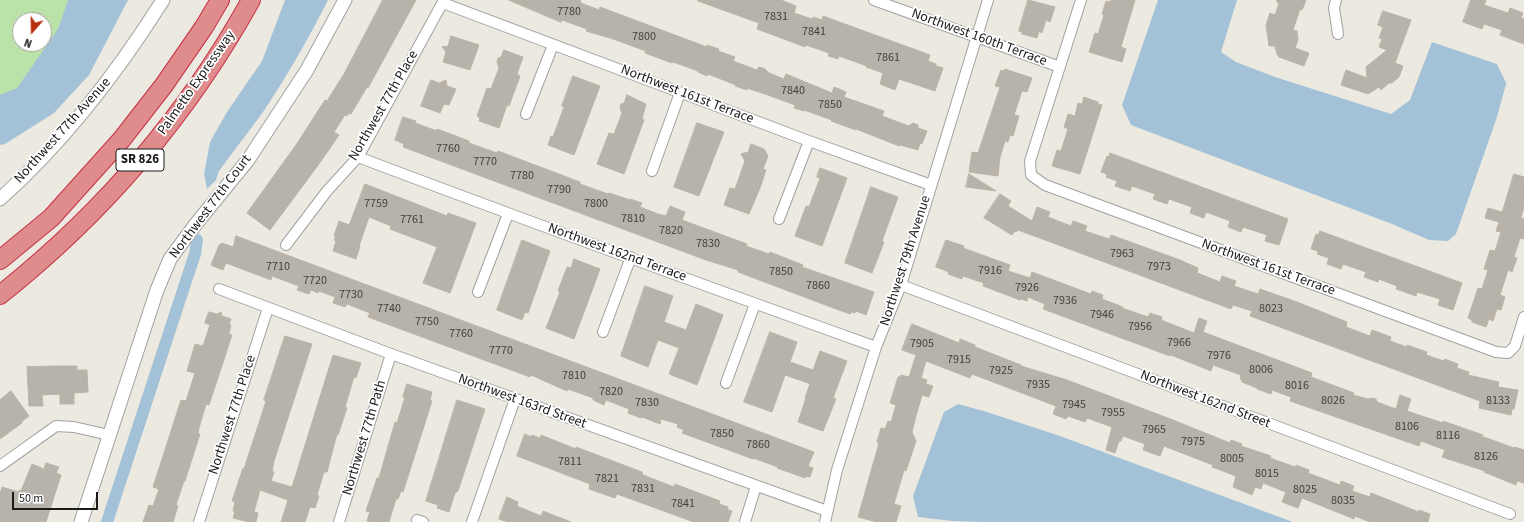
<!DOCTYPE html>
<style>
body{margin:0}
#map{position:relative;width:1524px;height:522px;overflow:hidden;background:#eceae0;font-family:"Source Sans 3",sans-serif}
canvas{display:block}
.north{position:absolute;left:12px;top:12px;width:40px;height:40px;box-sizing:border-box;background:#fff;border:1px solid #a3a3a3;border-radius:50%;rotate:200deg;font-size:11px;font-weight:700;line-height:16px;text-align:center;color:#1a1a1a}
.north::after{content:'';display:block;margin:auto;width:14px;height:18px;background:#b72d0e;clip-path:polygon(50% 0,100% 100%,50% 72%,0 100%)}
.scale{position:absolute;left:12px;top:492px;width:86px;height:18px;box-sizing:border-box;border:2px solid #1a1a1a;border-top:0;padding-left:5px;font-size:12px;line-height:14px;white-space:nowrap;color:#1a1a1a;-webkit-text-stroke:3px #fff;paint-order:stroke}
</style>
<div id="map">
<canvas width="1524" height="522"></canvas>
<div class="north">N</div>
<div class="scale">50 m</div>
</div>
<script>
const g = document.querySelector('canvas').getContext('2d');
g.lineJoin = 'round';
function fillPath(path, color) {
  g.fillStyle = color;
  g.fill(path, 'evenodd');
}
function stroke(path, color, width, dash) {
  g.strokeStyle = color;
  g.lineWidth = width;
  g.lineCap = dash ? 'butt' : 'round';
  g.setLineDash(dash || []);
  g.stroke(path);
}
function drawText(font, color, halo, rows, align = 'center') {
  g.font = font + ' "Source Sans 3",sans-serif';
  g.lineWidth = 3.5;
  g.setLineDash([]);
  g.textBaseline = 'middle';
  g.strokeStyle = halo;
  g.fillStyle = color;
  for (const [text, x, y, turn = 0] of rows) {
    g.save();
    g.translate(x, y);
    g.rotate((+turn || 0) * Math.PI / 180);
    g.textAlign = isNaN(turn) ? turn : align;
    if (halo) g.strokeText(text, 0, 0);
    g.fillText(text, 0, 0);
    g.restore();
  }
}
fillPath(new Path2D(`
 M0,0h73l-9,27 -49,68 -15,5zM20,20h24v24h-24z`), '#bbe3a9');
fillPath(new Path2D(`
 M68,0h60l-39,75 -35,38 -49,31 -5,1v-50l17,-7 41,-59z
 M285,0h43c-19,38 -41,76 -65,112 -14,20 -30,39 -44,59l-3,9 -9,9 -3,-15 6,-32 17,-30 35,-51z
 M1158,0h79l-16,52 15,10 39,15 116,37 19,-14 22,-58 65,22 9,19 1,-2 -11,39 -40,114 -8,7 -19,-1 -37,-16 -261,-99 -9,-20z
 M958,404l29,8 73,24 233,86h-312l-29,-1 -34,-4 -5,-21 31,-84z`), '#a3c2d7');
stroke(new Path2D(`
 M107,522l79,-241 9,-27 2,-14`), '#a3c2d7', 12);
const building = new Path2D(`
 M383,0h33l-48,88 -1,-1 -16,27 -2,-1 -2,3 -2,-1 -11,17 5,3 -20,29 -49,66 -23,-17 49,-68 29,-45 2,1 17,-27z
 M509,0h71l1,3 18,7 1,-3 107,40v-2l12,4 -1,2 17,6 -2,4 24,9 2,-3 6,2 4,4 15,6 2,-5 46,19 2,-6 12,5 -2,5 40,14 -2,5 27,10 4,-3 5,2v3l9,3 -5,13 -2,-1 -2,7 -18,-5 -1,1 -43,-17v1l-25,-9 1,-1 -28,-10v1l-10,-3 1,-3 -30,-11 -18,-6v2l-12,-4 1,-1 -28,-11 -1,2 -9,-4v-1l-25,-9 -1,1 -27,-10 1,-2 -33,-12 -27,-8 1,-2 -25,-9 -1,2z
 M698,0h83l15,6 -2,7 18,6 1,-2 9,3 1,-4 107,39 -2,6 8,3v2l7,2 -8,23 -36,-12 -4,11 -15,-6 3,-11 -17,-6 1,-1 -28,-10 -1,3 -10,-3 1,-3 -23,-8 -1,2 -48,-18 2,-6 -61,-22z
 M1028,0l27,7 -5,15 -4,-2 -4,13 -3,-2 -2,7 -15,-4v-2l-3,-1z
 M1111,0h24l-14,47 5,2 -4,13 -33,-10 6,-19 3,1 6,-19 -2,-1 4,-13 5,1z
 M1277,0h29l-4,10 -2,-1 -7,21 4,1 1,9 -3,8 14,5 -5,13 -25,-9 -2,-3 -2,-8h-6l-3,-21 4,-12 5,2 4,-12 -2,-1z
 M1471,0h15l-2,5 24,8 2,-5 13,5 -2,5 3,1v25l-24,-9 2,-5 -18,-6 -2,5 -19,-7z
 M1383,11l28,9 -16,43 8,3 -4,11 -7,6h-3l-8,7 -2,-3 -11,7 -27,-9 5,-15 21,8 -1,-11 21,-17 -8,-3 3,-8 -3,-1 4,-11 -5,-2z
 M451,36l28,9 -9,25 -27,-8 3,-10 -4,-5 6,-1z
 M504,50l19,7 -6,17 3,2 -11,30 -2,-1 -8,23 -20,-7 1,-3 -3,-2 10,-28 4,1 8,-21 -2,-6 1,-4 3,-1z
 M1005,69l27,9 -5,14 -5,-1 -8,24 5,1 -6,20 -3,-1 -2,7 -3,-1 -5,16 -2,19 -29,-4 3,-20 6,1 22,-66 -5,-1 6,-16 3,1z
 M573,76l27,10 -26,69 -26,-10 3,-9 2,1 11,-30 -2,-1z
 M431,80l8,3 7,-3 1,6 9,3 -7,16 -5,-1 -4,9 -19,-7z
 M627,95l19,9 -4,15 2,1 -20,54 -27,-10 12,-31 5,1 8,-21 -2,-5 1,-4 3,-1z
 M1084,97l14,5v2l4,1 -22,69 -28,-8 5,-16 4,1 7,-22 -4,-2 4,-13 7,2 3,-13 4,1z
 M403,117l13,4 -1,2 22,8v-2l11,4 21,8v2l28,10 1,-2 82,31v2l28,10 1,-1 21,7v-1l12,4 -2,4 18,7 8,2 4,-10 15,6 -3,8 65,24 -1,2 23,8 1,-2 33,13 -1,2 72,25 -8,23 -10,-4 -1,2 -4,-1 -1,2 -14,-5 -98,-37v-2l-32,-10 -303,-113 1,-3 -9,-4z
 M697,123l27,9 -25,64 -25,-9z
 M751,144l13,5 4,7 -5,13 3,1 -6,18 -11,26 -25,-9 6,-17 5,1 10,-28 -4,-7 7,-2z
 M1110,153l178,66 -9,26 -14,-4 2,-6 -24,-8 -2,5 -13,-5 2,-6 -24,-9 -2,6 -14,-5 2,-6 -23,-8 -2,5 -14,-5 2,-5 -23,-8 -2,5 -15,-5 2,-5 -11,-4 1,-3 -6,-2 6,-16 2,1z
 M820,168l27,10 -25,68 -27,-10 11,-30 3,1 11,-29 -3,-1z
 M969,174l27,17 -30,-4z
 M1514,174l10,3v30l-3,11 3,1v20l-4,-1 -6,19 3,1 -5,14 -4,-2 -8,25 5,2 -4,13 -4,-1 -4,12 -4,-2 -3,8 -14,-5v-2l-4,-2 10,-30 4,1 6,-19 -4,-1 6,-19 5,1 6,-19 -5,-1 3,-9 -14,-4 3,-10 14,4z
 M365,184l82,32 1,-3 28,10 -26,70 -27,-10 14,-36 -47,-18 1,-3 -22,-9 -10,29h1l-4,13 -23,-8 3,-10 -2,-1 2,-4h-2l5,-15 10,4z
 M871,187l27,10 -16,44 2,1 -12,31 -27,-10z
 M1000,194l11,7 -3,5 24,15 5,-14 13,5 -2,5 23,9 2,-5 14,5 -2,5 24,8 2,-4 69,25 18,8 -1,5 23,9 2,-6 14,5 -2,5 24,8 2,-5 37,13 50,20 -1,5 24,9 2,-6 19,7 -1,4 17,6v-2l20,7 -1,3 18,6 1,-2 13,5 -1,4 12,4 -1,3 31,7 -1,5 20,3 -4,19h-2l-1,6 -32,-7 1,-7 -230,-85 2,-5 -19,-6 -2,4 -213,-79 -2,2 -1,-1 -3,4 -28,-17z
 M1320,231l142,52 -9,27 -15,-5 2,-6 -23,-7 -1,4 -20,-7 1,-3 -18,-7 -1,3 -14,-5 2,-5 -23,-8 -2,5 -14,-5 2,-6 -12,-4 1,-3 -7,-2 5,-15 2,1z
 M236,236l578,216 -6,14 5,2 -3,9 -4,-1 -1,2 -28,-10 1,-1 -25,-9v1l-71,-26 2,-3 -7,-3 1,-3 -17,-5 -1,5 -18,-7 -1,1 -13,-5 1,-4 -23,-9 -2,5 -11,-5v-2l-25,-9 -1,2 -36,-16 -1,2 -162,-60 2,-4 -23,-9 -2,3 -12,-4 2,-6 -16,-6 -1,2 -7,-3 -2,4 -12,-4 2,-4 -27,-10 -1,4 -45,-17 -3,7 -12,-5 8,-20 3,-2 11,4z
 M522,240l28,11 -22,62 -3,-1 -3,8 -25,-10z
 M946,240l18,6 -1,2 47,17 -2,6 22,7 2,-6 59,22 1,-3 11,4 -1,4 21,8 -1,1 26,9 2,-4 12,4 -1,3 33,13 5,-15 8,3 -4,11 109,41 -1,4 43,16 -1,2 15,4 4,-1 4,1 1,3 19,7 4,-14 11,4 -4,12 36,12v-2l40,14 -2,1 33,12 1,-1 9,3v33l-7,-2 -1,4 -32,-13 1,-1 -43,-14 3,-7 -24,-9 -2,5 -106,-37 -23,-8 1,-4 -19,-7 -1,4 -14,-5v-1l-15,-6v-2l-2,-1 1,-4 -28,-10 -2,6 -40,-16 -1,1 -127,-47 2,-5 -17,-7 -1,4 -6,-2 -1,1 -37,-14 1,-3 -21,-7 -1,3 -14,-5 1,-2 -13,-5z
 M574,259l26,10 -26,70 -28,-11 14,-36 -2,-1 9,-24 4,1z
 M645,286l28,10 -9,26 22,8 10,-26 27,11 -26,70 -28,-11 10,-26 -21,-8 -10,27 -27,-11z
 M209,312l8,2 4,-2 1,4 9,3 -2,6h2l-2,9 3,1 -23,70 -3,-1 -7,24 -1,6h2l-15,47h-1l-8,24 2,1 -5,16h-30l6,-17 4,1 6,-17 -6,-2 28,-87 5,1 9,-28 -8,-2 8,-27 8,2 7,-21 -5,-2z
 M912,324l47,19 1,-4 15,6v2l46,18v1l46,14 106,40 57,23 1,-3 11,4 -1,2 30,10 -1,2 25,9 1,-2 13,5 -1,3 32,12 1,-4 13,5 -2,5 18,6 1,-4 48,19v-2l11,4 -2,8h-58l-15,-6 -1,3 -52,-21 -4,10 -16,-6 4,-10 -23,-9 -2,6 -6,-2 -3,8 -19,-8 3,-11 -24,-9 1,-2 -49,-19 -4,10 -17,-6 2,-6 -22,-8 -2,5h-2l-4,12 -9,-3 6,-23 -25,-9 -2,4 -17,-6 -2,3 -13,-5 3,-8 -84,-32 -2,4 -44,-17 -5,17 6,2 -1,4 7,2 -4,11 -7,-2 -6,21 -4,16 4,9 -10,30 -2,-1 -10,34 7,2 -5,16h-19l-19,-5 21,-74 -2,-1 4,-14 4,1 3,-8 3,1 5,-17 -6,-2 8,-26h2l1,-2 8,2 7,-22 -14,-5z
 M770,332l27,10 -7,20 23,8 7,-19 27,10 -14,37 3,1 -13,32 -25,-9 8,-24h-1l5,-14 -2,-1 -23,-8 -13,37 -28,-10z
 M285,336l27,8 -38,117 -2,10 2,1 -3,9 21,6 41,-132 28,8 -5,15 -2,-1 -9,30 2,1 -9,27 -1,-1 -10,38h-3l-7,23 2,1 -4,12 -5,-1 -5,15h-24l7,-22 -28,-10 -6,22 4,1 -2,9h-7l-16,-4 2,-7h-2l2,-9 -3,-1 11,-33 1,1 22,-68 -2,-1z
 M56,366h21v4h10l1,22 -14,1v11h-14v-10l-18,1 1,11h-14l-2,-39z
 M407,384l25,8 -2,8 2,1 -29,91 -2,-1 -3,8h-2l-7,23h-17l-5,-1 3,-9 -4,-1 11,-33h2l16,-56 2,1 8,-26h-2z
 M11,391l18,25 -8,6 1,1 -22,16v-39z
 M457,400l28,9 -27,82 -3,2 -6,19 -12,-4 1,-3 -12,-4z
 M525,434l6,3 1,-2 8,3 1,-3 35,14v-2l66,25 1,3 31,12 1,-3 45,17 -1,3 9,3v3l4,1 -4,11h-34l-77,-28 -2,4 -26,-9 1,-5 -73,-28z
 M46,463l13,4 -3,6 5,2 -15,47h-46v-28l2,-7 17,5v-2l2,1 11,-27 12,5z
 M507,497l11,5 -1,4 24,10 2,-5 28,11h-63l-9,-3z`);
fillPath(building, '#b7b2aa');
stroke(building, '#bcb3a4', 1);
const minor = new Path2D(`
 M874,0l186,67
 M1081,0l-51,161 1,14 14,10 451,167 12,1 7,-7 9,-29
 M1336,0l-2,8 4,26
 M443,3l366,138 122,44
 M526,114l27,-69
 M358,157c172,65 345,128 518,190
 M652,171l28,-78
 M779,219l30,-78
 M286,245l41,-54 31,-34 86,-157
 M901,285l609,229
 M219,289l172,65 436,157
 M478,292l30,-78
 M603,332l28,-75
 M726,383l29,-79
 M0,466l56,-40 18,1 35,8
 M417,520l6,2
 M199,522l69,-214
 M339,522l52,-168
 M472,522l43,-123
 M745,522l11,-36
 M825,522l12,-52 39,-123 25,-62 87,-285`);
const tertiary = new Path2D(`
 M0,199c65,-58 117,-126 163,-199
 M81,522l76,-232 13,-31 25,-34 53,-65 59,-90 38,-70`);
const motorway = new Path2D(`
 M0,260l51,-42 71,-79 42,-54 40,-58 16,-27
 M0,295c102,-81 188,-181 251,-295`);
stroke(minor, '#a1a1a1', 12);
stroke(tertiary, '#a1a1a1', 15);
stroke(motorway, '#c82f47', 20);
stroke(minor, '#fff', 10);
stroke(tertiary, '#fff', 13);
stroke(motorway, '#df8c8c', 18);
drawText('12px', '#41403e', null, [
 ["7780",569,12],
 ["7831",776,17],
 ["7841",814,32],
 ["7800",644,37],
 ["7861",888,58],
 ["7840",793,91],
 ["7850",830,105],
 ["7760",448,149],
 ["7770",485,162],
 ["7780",522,176],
 ["7790",559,190],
 ["7759",376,204],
 ["7800",596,204],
 ["7810",633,219],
 ["7761",412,220],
 ["7820",671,231],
 ["7830",708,244],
 ["7963",1122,254],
 ["7710",278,267],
 ["7973",1159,267],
 ["7916",990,271],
 ["7850",781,272],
 ["7720",315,281],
 ["7860",818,286],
 ["7926",1027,288],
 ["7730",351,295],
 ["7936",1065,301],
 ["7740",389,309],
 ["8023",1271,309],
 ["7946",1102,315],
 ["7750",427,322],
 ["7956",1140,327],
 ["7760",461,334],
 ["7966",1179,343],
 ["7905",922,344],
 ["7770",501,351],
 ["7976",1219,356],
 ["7915",959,360],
 ["8006",1261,370],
 ["7925",1001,371],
 ["7810",574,376],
 ["7935",1038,385],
 ["8016",1297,386],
 ["7820",611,392],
 ["8026",1333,401],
 ["8133",1498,401],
 ["7830",647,403],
 ["7945",1074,405],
 ["7955",1113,413],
 ["8106",1407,427],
 ["7965",1154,430],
 ["7850",722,434],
 ["8116",1448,436],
 ["7975",1193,442],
 ["7860",758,445],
 ["8126",1486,457],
 ["8005",1232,459],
 ["7811",570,462],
 ["8015",1267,474],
 ["7821",607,479],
 ["7831",643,489],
 ["8025",1305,490],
 ["8035",1343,501],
 ["7841",683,504]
]);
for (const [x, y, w] of [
 [140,160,48]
]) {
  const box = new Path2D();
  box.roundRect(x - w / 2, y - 11, w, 22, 3);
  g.fillStyle = '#fff';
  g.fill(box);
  stroke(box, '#1a1a1a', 1);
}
drawText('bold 13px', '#1a1a1a', null, [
 ["SR 826",140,160]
]);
drawText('14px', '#1a1a1a', '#fff', [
 ["Northwest 160th Terrace",979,38,20],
 ["Palmetto Expressway",197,83,-55],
 ["Northwest 161st Terrace",687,95,21],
 ["Northwest 77th Place",384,106,-60],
 ["Northwest 77th Avenue",63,131,-48],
 ["Northwest 77th Court",211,207,-53],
 ["Northwest 162nd Terrace",617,253,20],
 ["Northwest 79th Avenue",906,261,-72],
 ["Northwest 161st Terrace",1268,268,20],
 ["Northwest 162nd Street",1205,400,21],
 ["Northwest 163rd Street",522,402,20],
 ["Northwest 77th Place",233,415,-72],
 ["Northwest 77th Path",365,438,-73]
]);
</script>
